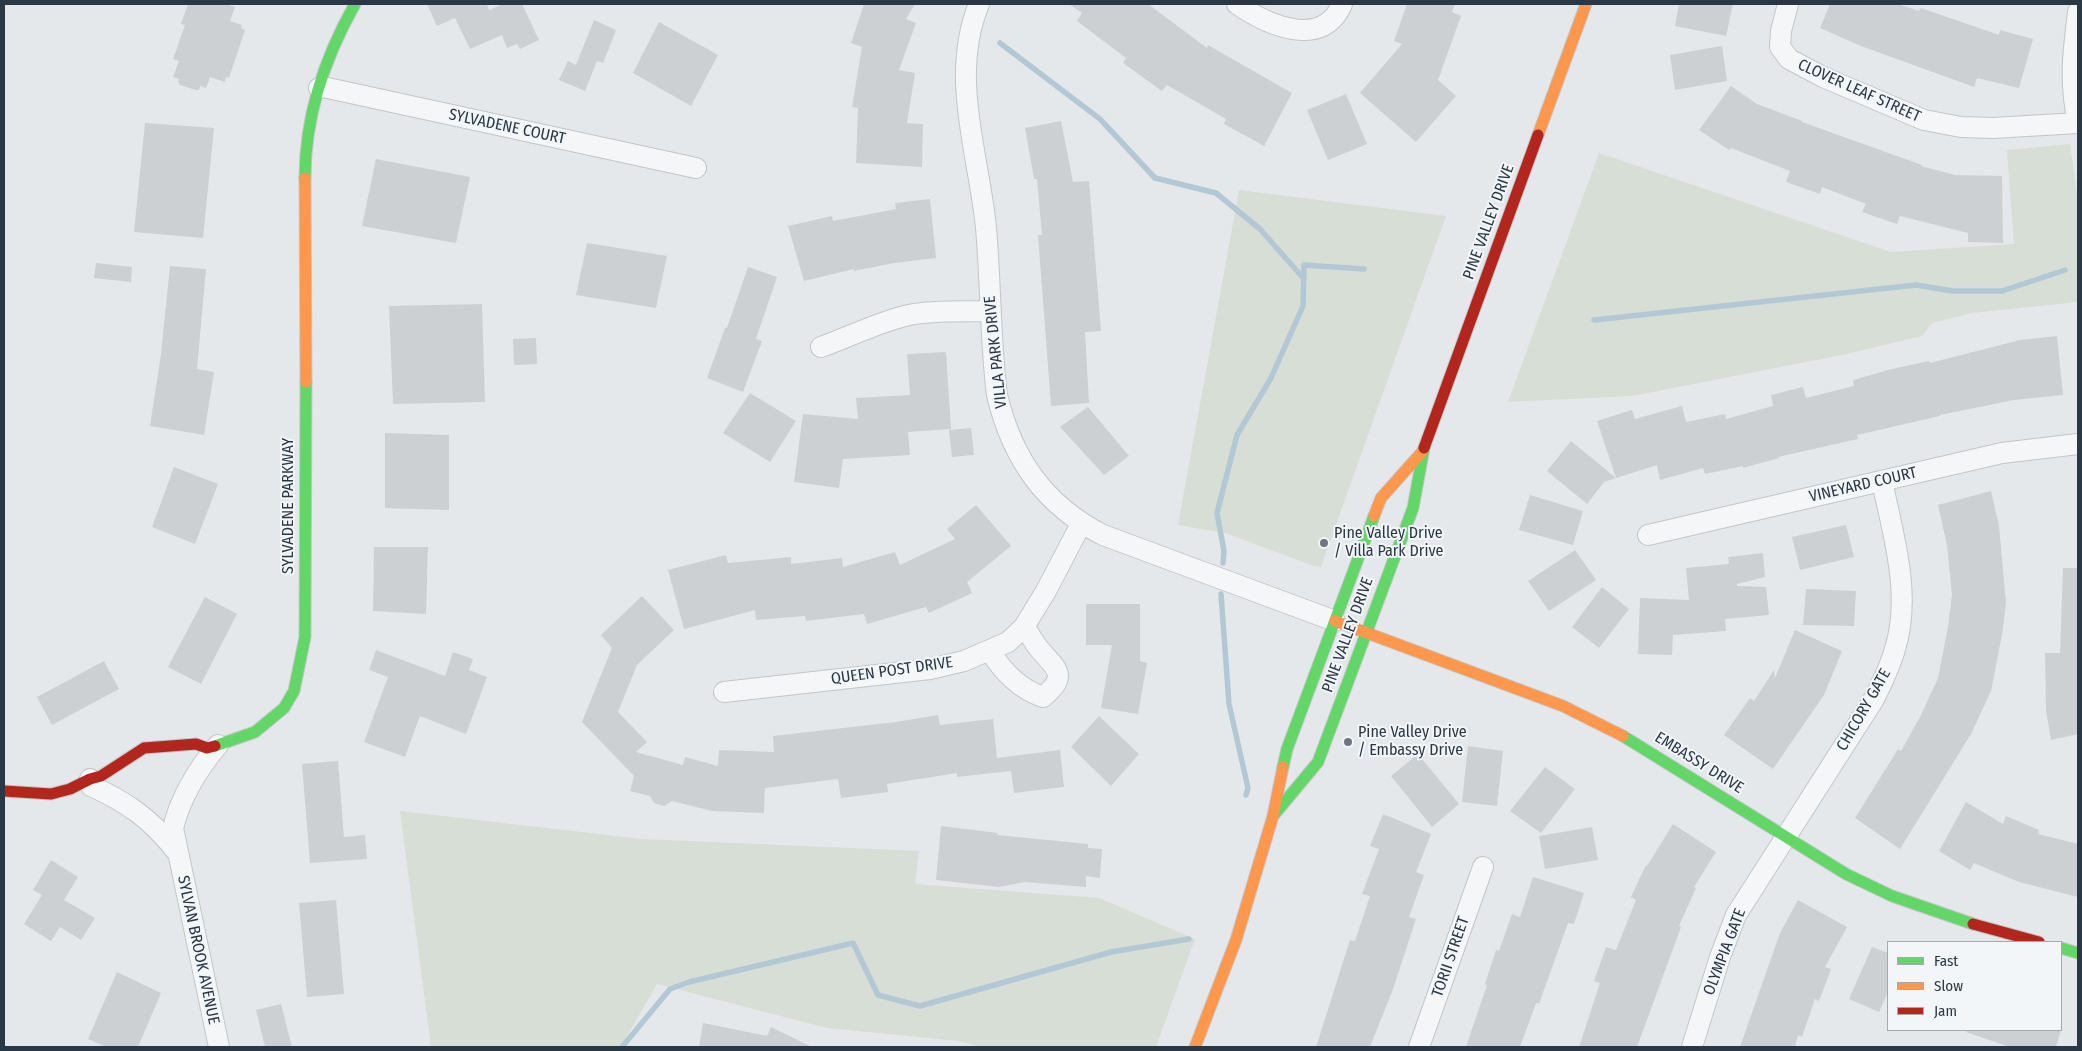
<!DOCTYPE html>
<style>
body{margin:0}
#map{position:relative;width:2082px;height:1051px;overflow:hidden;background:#e5e8ea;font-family:"Fira Sans Condensed",sans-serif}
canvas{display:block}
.frame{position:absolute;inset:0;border:5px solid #2a3845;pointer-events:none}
.legend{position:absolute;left:1887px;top:941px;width:175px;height:90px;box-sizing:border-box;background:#f3f6f9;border:1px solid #a3aab1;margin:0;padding:6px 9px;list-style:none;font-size:15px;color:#2a3845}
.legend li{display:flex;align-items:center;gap:10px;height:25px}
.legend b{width:25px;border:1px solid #a3aab1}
</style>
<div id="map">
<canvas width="2082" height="1051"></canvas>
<div class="frame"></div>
<ul class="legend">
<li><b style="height:6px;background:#63d668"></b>Fast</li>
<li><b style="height:6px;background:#ff974d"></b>Slow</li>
<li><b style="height:6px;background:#b3261e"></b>Jam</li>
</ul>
</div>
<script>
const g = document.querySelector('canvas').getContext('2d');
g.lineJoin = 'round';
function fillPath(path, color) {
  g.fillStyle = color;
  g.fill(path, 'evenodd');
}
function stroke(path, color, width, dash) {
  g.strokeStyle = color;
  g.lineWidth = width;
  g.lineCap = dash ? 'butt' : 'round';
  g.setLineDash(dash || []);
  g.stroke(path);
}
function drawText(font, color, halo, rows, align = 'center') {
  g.font = font + ' "Fira Sans Condensed",sans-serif';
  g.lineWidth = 4;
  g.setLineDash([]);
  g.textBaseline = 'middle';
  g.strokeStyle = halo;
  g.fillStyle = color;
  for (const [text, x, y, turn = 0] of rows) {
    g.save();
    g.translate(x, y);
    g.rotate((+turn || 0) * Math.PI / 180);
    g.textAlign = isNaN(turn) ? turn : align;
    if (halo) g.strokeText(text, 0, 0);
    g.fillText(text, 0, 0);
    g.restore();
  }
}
fillPath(new Path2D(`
 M2070,144l8,56v102l-106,11 -40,10 -10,13 -80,19 -210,41 -124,6 91,-249 292,99 123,-8 -7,-94z
 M1239,190l207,26 -125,351 -7,-1 -89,-33 -47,-8z
 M400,811l242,28 277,12 -4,33 184,14 96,41 -39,108h-176l-21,-6 -132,-13 -170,-44 -36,63h-190z`), '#d7ded5');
stroke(new Path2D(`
 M1000,43l100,76 55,59 61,15 44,36 44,50
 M1594,320l322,-35 37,6h49l63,-21
 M1223,563l1,-12 -7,-38 20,-78 34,-57 32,-72 1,-41 60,4
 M1221,594l8,110 19,84 -2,7
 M622,1047l48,-58 19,-7 164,-39 25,52 42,11 191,-54 78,-13`), '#b3c8d5', 5.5);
fillPath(new Path2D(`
 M188,4h37l10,3 -5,14 12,4 -1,3 4,2 -16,48 -3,-1 -1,5 -15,-5 -4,11 -6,-2 -1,4h-3l-16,-5 -2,-3 1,-3 -6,-2 6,-16 -6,-2 12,-34 -4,-1z
 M427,4h60l2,6 14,-6h19l17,36 -19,9 -3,-5 -10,4 -5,-13 -32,14 -15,-31 -18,8z
 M864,4h51l-9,15 10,4 -17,47 16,3 -8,50 16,1 -1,43 -66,-4 2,-55 -6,-1 10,-60 -11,-4z
 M1069,4h79l59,44 1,-3 84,48 -28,53 -40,-22 2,-5 -59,-34 -5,6 -39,-28 3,-5 -49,-37 5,-8z
 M1407,4h48l-3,8 9,4 -23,64 18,16 -40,46 -56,-49 42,-49 -8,-3z
 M1679,4h54l-7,32 -51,-10z
 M1830,4h68l21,7 2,-3 78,27 1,-5 33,9 -14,49 -42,-10 -3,9 -113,-41 -41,-18z
 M594,20l22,10 -13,33 -6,-2 -12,30 -26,-11 9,-19 8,4z
 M659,22l59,33 -27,51 -58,-33z
 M1722,46l5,35 -52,9 -5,-35z
 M1731,86l26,18 45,17v1l120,43 -1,1 34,9 47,1 1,67 -35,-1v-9l-68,-17 -3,8 -35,-12 4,-8 -44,-17 -2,7 -34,-12 4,-11 -59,-23 -2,2 -30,-20z
 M1346,94l21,50 -39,16 -21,-50z
 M1061,121l12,61 16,-1 12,150 -16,1 4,71 -38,3 -13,-171h4l-5,-56h-3l-9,-51z
 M145,123l69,5 -11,110 -69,-6z
 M376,159l94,18 -14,66 -94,-17z
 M930,199l6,59 -42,5 -40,8v-2l-50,12 -16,-55 44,-10 1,5 63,-12 -1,-6z
 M587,243l80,13 -11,52 -80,-13z
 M96,263l36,4 -1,15 -37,-4z
 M170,266l36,3 -9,100 17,3 -10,63 -54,-9 11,-72z
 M748,267l29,10 -21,62 6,2 -19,51 -36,-14 18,-50h2z
 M482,304l3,98 -92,2 -4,-98z
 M2057,336l6,59 -49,5 -74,15v1l-83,19 1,4 -80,18 1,1 -36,10v-2l-38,8 -2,-6 -43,12 -3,-15 -41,13 -19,-57 35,-11 3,9 47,-13 4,16 39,-8 1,5 47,-13 -2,-11 32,-8 3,11 48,-12 -1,-6 39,-11 37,-8 1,2 90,-23z
 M536,338l1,26 -23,1 -1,-26z
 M946,352l5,77 -43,3 2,23 -67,4 -4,29 -45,-6 9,-68 55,5 -2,-21 54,-3 -3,-41z
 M750,393l46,28 -26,41 -47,-29z
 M1088,407l41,49 -25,19 -44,-48z
 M971,428l3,27 -22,2 -3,-27z
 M385,433l64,2v75l-64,-2z
 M1571,441l45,37 -12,4 -17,22 -40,-33z
 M174,467l44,17 -23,60 -43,-17z
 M1991,491l8,35 7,77 -4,32 -11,56 -20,43 -71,115 -45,-31 43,-69 3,2 19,-34 18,-39 10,-51 4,-32 -5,-50 -9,-40z
 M1530,495l53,16 -10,34 -54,-15z
 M976,505l35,41 -44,36 5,11 -43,20 -3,-6 -59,17 -3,-10 -58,7 -1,-5 -49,4 -1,-10 -71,19 -16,-59 58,-15 2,8 63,-6v7l51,-6 1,9 52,-15 5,13 55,-26 -8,-10z
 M1846,525l8,32 -54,13 -8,-33z
 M374,547h54l-2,67 -53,-3z
 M1575,550l21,30 -47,31 -21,-30z
 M1763,553l2,24 -28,7v2l29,1 3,28 -44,4 1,12 -53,4 -1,20 -34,-1 2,-56 49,2 -3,-32 43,-4 -1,-7z
 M2063,568h15v166l-27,6 -5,-30 -1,-57h15z
 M1602,587l27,22 -30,39 -27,-21z
 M1806,589l50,2 -2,35 -51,-1z
 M642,596l32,34 -37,35 -19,47 29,30 -11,10 47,13 2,-8 33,9 1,-16 55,2 -1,-16 123,-14 42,-7 2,10 53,-6 4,39 63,-8 4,37 -50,6 -3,-22 -54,6v-4l-70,11 1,8 -47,6 -3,-19 -73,9 -1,25 -52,-2 -40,-10 -8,5 -10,-3 -4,-7 -20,-5 4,-15 -52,-54 30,-74 -11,-13z
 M205,597l32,17 -36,70 -33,-17z
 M1086,604h54v57l7,2 -9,51 -37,-6 11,-63h-26z
 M1795,630l47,21 -18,44 -51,74 -49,-34 26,-37 4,3 20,-31 1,8z
 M376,650l69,26 8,-24 20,7 -4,11 18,7 -21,57 -46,-18 -15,41 -41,-15 24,-65 -19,-7z
 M104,661l15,28 -67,36 -15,-28z
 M1099,716l40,38 -28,32 -40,-39z
 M1468,746l35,5 -6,55 -35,-4z
 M1418,754l41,50 -27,23 -41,-51z
 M338,761l6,76 21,-2 2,24 -57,4 -8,-99z
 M1545,767l30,22 -34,44 -31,-22z
 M1966,802l37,22 3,-8 33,14 -1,4 40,10v53l-59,-15 -45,-19 -4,7 -31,-19z
 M1383,814l48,20 -15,38 8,3 -15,42 7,2 -23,70 -23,58h-54l34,-107 5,1 15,-45 -8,-2 17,-45 -9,-3z
 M1673,824l43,28 -22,35 2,1 -17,38 2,1 -44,120h-58l21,-64 -6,-2 12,-34 10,3 20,-50 -5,-3 15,-32 1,1z
 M941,826l57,7 -1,2 91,9v4l14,1 -2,29 -14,-2v11l-61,-5 -26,5 -63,-7z
 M1592,827l6,33 -53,9 -6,-33z
 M51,860l27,17 -14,23 31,18 -14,22 -21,-13 -9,14 -27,-17 18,-29 -9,-5z
 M1533,877l51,16 -10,31 -6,-1 -29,81 -3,-1 -16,44h-54l21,-62 -2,-1 11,-34 3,1 13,-37 8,3z
 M336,900l8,94 -37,3 -8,-94z
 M1798,900l49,27 -22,40 6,2 -12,32 -4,-2 -13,38 -4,-2 -3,12h-55l40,-114z
 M1872,947l16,6v39l-9,20 -30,-13z
 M117,972l44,21 -23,54h-32l-18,-8z
 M281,1004l11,43h-27l-9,-37z
 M703,1023l64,13 4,-9 41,20h-113z
 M1967,1030h94l-5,17h-46l-44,-15z`), '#cdd0d3');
const street = new Path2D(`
 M979,4c-30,73 0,150 7,224 5,56 4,112 11,167 15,63 47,110 106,140l232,86
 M1237,4c30,21 86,46 105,0
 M1788,4l-7,27 -1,16 9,12 34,18 101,43 37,7 32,1 85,-5
 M2078,12c-5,41 -9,69 0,111
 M319,88l4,-1 373,81
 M821,347c28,-10 60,-26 88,-32 25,-5 57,-3 82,-4
 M1648,535l354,-82 76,-9
 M990,651c13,21 29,38 53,46 25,-21 15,-27 -3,-47 -6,-7 -10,-16 -16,-23
 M724,692l206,-23 34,-8 44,-19 16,-15 22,-36 35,-67
 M218,745c-21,25 -37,51 -45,83l46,219
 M90,779l1,7c36,16 61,34 85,65
 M1419,1047l64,-180
 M1692,1047l28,-90 16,-42 138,-216c8,-16 16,-32 21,-50 17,-55 -2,-114 -13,-168`);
const fast = new Path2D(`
 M305,178c0,-62 20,-121 50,-174
 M1623,736l223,138 46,22 81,28
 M215,746l40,-14 29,-24 10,-17 11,-54 1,-255
 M1283,767l4,-18 87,-233
 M1273,816l45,-54 95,-254 11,-60
 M2061,948l17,5`);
const slow = new Path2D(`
 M1538,135l48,-131
 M305,178l1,204
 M1374,516l7,-18 41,-46
 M1335,621l228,85 60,30
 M1195,1047l41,-107 37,-124 10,-49`);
const jam = new Path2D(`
 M1424,448l114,-313
 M4,791l47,3 19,-5 20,-10 11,-3 43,-28 52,-4 11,4 8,-2
 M1973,924l66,18`);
stroke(street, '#c3c6c8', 22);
stroke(fast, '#c3c6c8', 13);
stroke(slow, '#c3c6c8', 13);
stroke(jam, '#c3c6c8', 13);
stroke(street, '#f4f6f7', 20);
stroke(fast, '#63d668', 11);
stroke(slow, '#ff974d', 11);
stroke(jam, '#b3261e', 11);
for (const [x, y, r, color] of [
 [1324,543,5,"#6b767f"],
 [1348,742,5,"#6b767f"]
]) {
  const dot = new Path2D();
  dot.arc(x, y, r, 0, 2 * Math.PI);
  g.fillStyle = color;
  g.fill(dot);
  stroke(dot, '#f3f6f9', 2);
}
drawText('16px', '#2a3845', '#f3f6f9', [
 ["CLOVER LEAF STREET",1859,91,24],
 ["SYLVADENE COURT",507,127,12],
 ["PINE VALLEY DRIVE",1489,222,-70],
 ["VILLA PARK DRIVE",996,352,-96],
 ["VINEYARD COURT",1863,485,-13],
 ["SYLVADENE PARKWAY",289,506,-90],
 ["PINE VALLEY DRIVE",1348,635,-70],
 ["QUEEN POST DRIVE",892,671,-8],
 ["CHICORY GATE",1864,710,-60],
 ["EMBASSY DRIVE",1699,763,32],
 ["SYLVAN BROOK AVENUE",198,950,78],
 ["OLYMPIA GATE",1725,952,-69],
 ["TORII STREET",1451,957,-71]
]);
drawText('16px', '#2a3845', '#f3f6f9', [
 ["Pine Valley Drive",1334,534],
 ["/ Villa Park Drive",1334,552],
 ["Pine Valley Drive",1358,733],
 ["/ Embassy Drive",1358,751]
], 'left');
</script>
